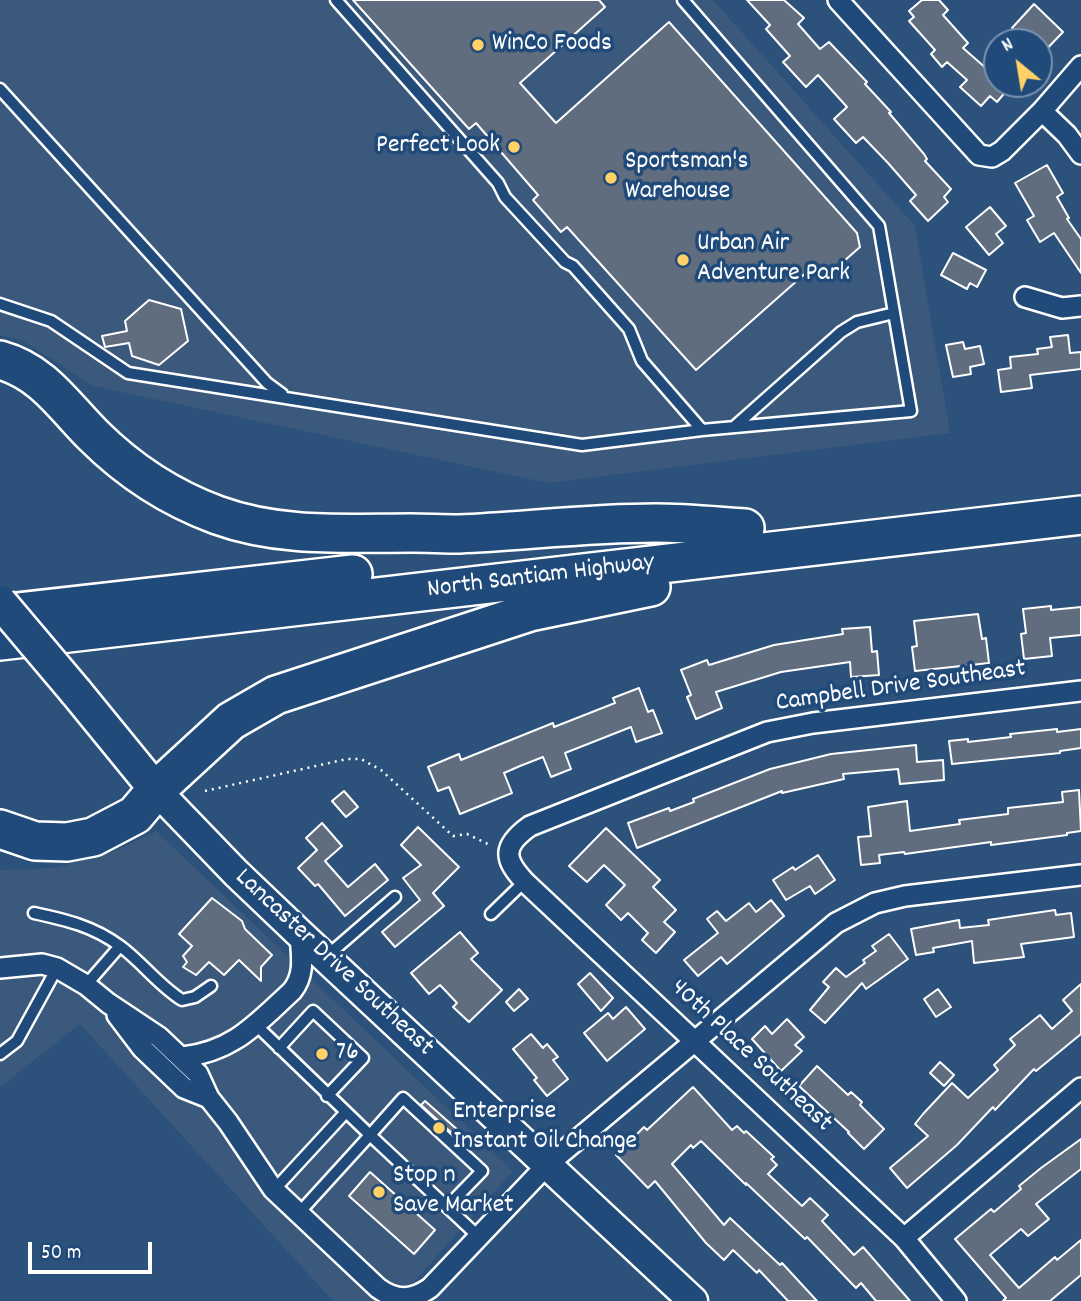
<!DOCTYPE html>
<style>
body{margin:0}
#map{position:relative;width:1081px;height:1301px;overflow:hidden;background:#2c517b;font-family:Dekko,sans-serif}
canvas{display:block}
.north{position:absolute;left:983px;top:28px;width:70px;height:70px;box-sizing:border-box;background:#1f4a7a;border:2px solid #7992af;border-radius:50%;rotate:330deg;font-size:19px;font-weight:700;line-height:28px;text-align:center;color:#fff}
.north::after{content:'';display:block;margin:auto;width:24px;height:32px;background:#ffd166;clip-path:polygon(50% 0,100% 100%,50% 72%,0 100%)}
.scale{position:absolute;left:28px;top:1242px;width:124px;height:32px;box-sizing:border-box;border:4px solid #fff;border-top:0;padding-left:9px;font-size:21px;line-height:24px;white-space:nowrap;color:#fff;-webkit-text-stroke:5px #1f4a7a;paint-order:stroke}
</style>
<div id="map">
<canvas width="1081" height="1301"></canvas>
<div class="north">N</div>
<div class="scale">50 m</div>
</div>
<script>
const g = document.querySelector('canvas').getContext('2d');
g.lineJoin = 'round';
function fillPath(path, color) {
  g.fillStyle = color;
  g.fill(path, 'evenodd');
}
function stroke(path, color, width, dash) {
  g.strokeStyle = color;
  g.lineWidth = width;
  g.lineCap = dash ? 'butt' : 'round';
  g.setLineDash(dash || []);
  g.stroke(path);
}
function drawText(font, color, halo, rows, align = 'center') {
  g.font = font + ' Dekko,sans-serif';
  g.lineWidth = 7;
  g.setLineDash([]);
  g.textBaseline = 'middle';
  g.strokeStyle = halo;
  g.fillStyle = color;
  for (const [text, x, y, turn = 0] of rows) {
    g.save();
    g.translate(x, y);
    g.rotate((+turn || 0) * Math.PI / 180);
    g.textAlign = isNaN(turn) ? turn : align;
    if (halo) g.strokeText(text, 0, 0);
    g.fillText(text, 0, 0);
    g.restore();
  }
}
fillPath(new Path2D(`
 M0,0h713l202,226 35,207 -402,50 -455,-97 -71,-46 -22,-5z
 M156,831l357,340 -116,130h-64l-253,-277 -80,63v-217l57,-2 58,-17z`), '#3b597c');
const building = new Path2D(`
 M353,0h246l6,7 -85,76 36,40 113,-101 188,211 3,14 -33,29 -11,-12 -120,106 -129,-143 -6,5 -28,-32 5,-5 -62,-72 -7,6z
 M747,0h37l20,18 -6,6 22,25 9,-7 38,40 -2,2 26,28 -2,1 35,41 3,5 -2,2 26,28 -7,8 4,5 -20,19 -18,-20 6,-6 -28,-32 -25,-26 -7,6 -22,-24 13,-12 -29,-32 -12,12 -23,-25 7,-6 -24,-27 4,-4z
 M922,0h17l9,10 -5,5 25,28 -5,5 24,21 10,-11v26h15l-15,18 -7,-6 -9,10 -21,-19 7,-7 -20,-18 -5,5 -11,-13 4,-4 -26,-29 5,-4 -5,-6z
 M1034,4l29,28 -24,25v-15h-12l-15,-14z
 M1047,165l16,28 -6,4 12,21 -2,1 14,20v34l-27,-40 -14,9 -13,-22 7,-4 -19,-33z
 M990,207l16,19 -10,8 7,9 -14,12 -23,-28z
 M953,253l33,17 -9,17 -7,-4 -3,6 -26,-14z
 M149,300l32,9 7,32 -29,24 -27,-9 -3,-13 -24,4 -3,-11 25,-5 -2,-10z
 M1068,335l2,18 11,-1v17l-51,6 2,13 -31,4 -3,-22 13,-2 -1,-11 28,-3 -1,-5 15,-2 -2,-10z
 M963,342l2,7 15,-3 4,18 -14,3 1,7 -18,3 -7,-32z
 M1051,606v4l30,-3v28l-31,3 2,18 -28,3 -3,-25 5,-1 -3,-24z
 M978,614l4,25 4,-1 3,25 -74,8 -3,-24 5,-1 -3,-25z
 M870,627l2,25 5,-1 2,24 -28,2 -1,-15 -69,10 -65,20 6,16 -26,11 -9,-22 4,-2 -10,-25 26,-10 2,5 65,-20 69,-11 -1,-5z
 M639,688l9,24 5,-2 9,23 -26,9 -5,-15 -66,26 6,16 -20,8 -8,-20 -23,9 -16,7 8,20 -52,21 -11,-27 -11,4 -10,-24 31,-13 2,6 92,-37 1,4 61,-24 -2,-5z
 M1057,729v3l24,-3v19l-21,3v2l-108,11 -3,-23 19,-2v3l43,-5 -1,-3z
 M916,745l1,17 26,-2 1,20 -44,4 -2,-15 -55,5 1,5 -62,14v-2l-145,57 -9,-25 41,-15 1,3 24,-9 -1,-3 77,-30 61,-15z
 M1079,790l2,41 -14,2v2l-76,10v-3l-86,12 -1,-2 -25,3 1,8 -19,2 -3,-28 13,-1 -3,-29 39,-6 3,30 50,-7 -1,-4 49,-6v-6l55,-6 -1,-10z
 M344,791l14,16 -12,10 -14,-16z
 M322,823l20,23 -17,15 23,26 27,-23 13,16 -43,36 -27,-32 -3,2 -17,-18 19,-18 -11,-12z
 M418,827l41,40 -26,26 11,13 -49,41 -13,-15 38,-32 -17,-22 18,-13 -20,-20z
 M606,828l54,52 -7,7 23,23 -12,12 11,10 -19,21 -14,-13 6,-7 -20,-20 -7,7 -15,-15 19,-20 -21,-20 -17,17 -18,-16z
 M818,855l17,25 -20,14 -5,-8 -24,14 -13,-20 20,-13 2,3z
 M212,898l30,23 3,8 27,26 -11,12v14l-22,-21 -15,15 -15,-13 -13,13 -13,-8 4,-5 -4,-6 9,-10 -13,-12z
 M771,900l13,16 -57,48 -6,-7 -23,19 -14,-16 34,-27 -11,-14 10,-8 9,10 23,-18 7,9z
 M1055,910l1,5 15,-2 3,24 -53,7 3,13 -50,6 -2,-22 -39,7 1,4 -18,3 -5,-26 48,-9 1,8 29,-3 -1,-5z
 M460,932l18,21 -7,6 31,31 -33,32 -16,-15 4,-4 -17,-18 -11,9 -18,-21z
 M889,934l19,25 -42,30 -4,-6 -37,40 -15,-13 19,-23 -6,-5 13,-14 10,9 19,-14 -2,-3 13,-9 -4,-5z
 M590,973l23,25 -12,13 -23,-27z
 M1081,984v50l-45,37 -2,-2 -39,41 -2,-3 -36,38 -50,43 -17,-20 38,-32 -13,-12 8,-10 29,-31 16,15 30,-28 -4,-5 21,-20 -5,-6 30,-24 12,14 20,-18 -9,-11z
 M519,989l9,10 -14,12 -8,-9z
 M938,989l13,18 -15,10 -12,-18z
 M626,1007l19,22 -38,32 -23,-28 24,-20 5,6z
 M787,1019l17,18 -9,8 7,6 -21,20 -29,-32 13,-13 7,8z
 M531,1034l12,14 4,-4 11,13 -5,3 15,19 -21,17 -13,-16 3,-2 -24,-29z
 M940,1062l14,13 -10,11 -14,-13z
 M817,1066l31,29 3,-3 11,10 -2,3 24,24 -20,20 -16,-16 1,-1 -50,-46z
 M693,1087l39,43 5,-4 7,7 2,-2 28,26 -3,2 6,6 -9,9 34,32 8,-8 18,17 -6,6 32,34 9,-8 47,54h-34l-15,-18 -5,5 -49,-51 -2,2 -59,-56v2l-45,-44 -8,7 -2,-3 -19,19 52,61 6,-7 50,47 2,-2 35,38h-29l-29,-31 -2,3 -24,-23 -9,10 -18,-17 -51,-62 -7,7 -32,-33 28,-28 3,3z
 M425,1101l43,38 -4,5 -43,-39z
 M1081,1139v30l-45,35 13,15 -21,17 -7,-7 -31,26 29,33 36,-31 2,3 24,-20v35l-31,26h-47l3,-3 -51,-59 36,-30 3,3 27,-23 -2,-3 22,-18z
 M370,1172l65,58 -21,24 -65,-58z`);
fillPath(building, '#5f6d7f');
stroke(building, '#fff', 2);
const lane = new Path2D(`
 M336,0l162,183 7,14 60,65 8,4 56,63 13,32 60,69
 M0,89l267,294 15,11
 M0,304l51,17 77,52 454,72 120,-15 209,-19 -32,-185 -196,-226
 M735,426l106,-94 16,-10 37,-9
 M34,913c32,7 59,13 86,33 22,16 38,39 62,54l13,-3 16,-11
 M491,914l34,-33
 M328,955l67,-58
 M86,985l34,-39
 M256,1025l114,110 33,-37 79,73 -35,36
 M279,1048l34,-37 50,47 -36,38
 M0,1054l17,-13 40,-73
 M274,1190l72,-78
 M298,1214l72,-79 109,102`);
const street = new Path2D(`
 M838,0l141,155 13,2 10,-6 40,-40 39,-45
 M1042,111l25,24 14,19
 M1025,297l37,11 19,-2
 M0,968l42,-4 15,4 29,17 22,18 51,34 39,37 11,24 19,24 45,67 105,99c18,13 33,13 52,0l117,-123 289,-242 39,-20 30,-7 176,-21
 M117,1015l25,33 42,40 25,10
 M183,1057c51,-6 73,-33 109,-66 14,-17 9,-37 8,-57
 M904,1238l177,-150
 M956,1301l-52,-63 -378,-355c-23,-24 -24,-37 4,-57l237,-94 46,-9 268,-32`);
const secondary = new Path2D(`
 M156,790l80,83 64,61 393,367`);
const primary = new Path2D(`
 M76,692l80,98`);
const highway = new Path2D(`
 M0,360c43,12 63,45 93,75 35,35 78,63 124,80 63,23 128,18 194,18 16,0 32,1 48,1 65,-3 131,-11 196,-11 30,0 60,3 90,5
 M0,614l353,-40
 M0,641l1081,-126
 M0,829l35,12 32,1 26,-5 42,-22 21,-25 75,-69 45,-26 254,-83 121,-25`);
stroke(lane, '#fff', 15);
stroke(street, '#fff', 24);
stroke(secondary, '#fff', 33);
stroke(primary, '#fff', 37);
stroke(highway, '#fff', 42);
stroke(new Path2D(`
 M205,791l142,-32h14l20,11 72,66 14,-2 25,12`), '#fff', 2.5, [2, 5]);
stroke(lane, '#1f4a7a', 10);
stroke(street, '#1f4a7a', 19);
stroke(secondary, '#1f4a7a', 28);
stroke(primary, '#1f4a7a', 32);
stroke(highway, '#1f4a7a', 37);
const primaryBridge = new Path2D(`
 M0,602l76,90`);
stroke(primaryBridge, '#fff', 37, []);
stroke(primaryBridge, '#1f4a7a', 32);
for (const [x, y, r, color] of [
 [478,45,7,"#ffd166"],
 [514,147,7,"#ffd166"],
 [611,178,7,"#ffd166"],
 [683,260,7,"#ffd166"],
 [322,1054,7,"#ffd166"],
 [439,1128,7,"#ffd166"],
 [379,1192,7,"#ffd166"]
]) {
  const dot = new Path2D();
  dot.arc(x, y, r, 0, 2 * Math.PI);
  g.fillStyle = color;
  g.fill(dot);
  stroke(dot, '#1f4a7a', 2.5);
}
drawText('26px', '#fff', '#1f4a7a', [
 ["WinCo Foods",492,45],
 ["Perfect Look",500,147,"right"],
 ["Sportsman's",625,163],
 ["Warehouse",625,193],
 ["Urban Air",697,245],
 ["Adventure Park",697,275],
 ["76",336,1054],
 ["Enterprise",453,1113],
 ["Instant Oil Change",453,1143],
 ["Stop n",393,1177],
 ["Save Market",393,1207]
], 'left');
drawText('26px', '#fff', '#1f4a7a', [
 ["North Santiam Highway",541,578,-7],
 ["Campbell Drive Southeast",901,688,-8],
 ["Lancaster Drive Southeast",333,964,43],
 ["40th Place Southeast",750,1057,43]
]);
</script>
